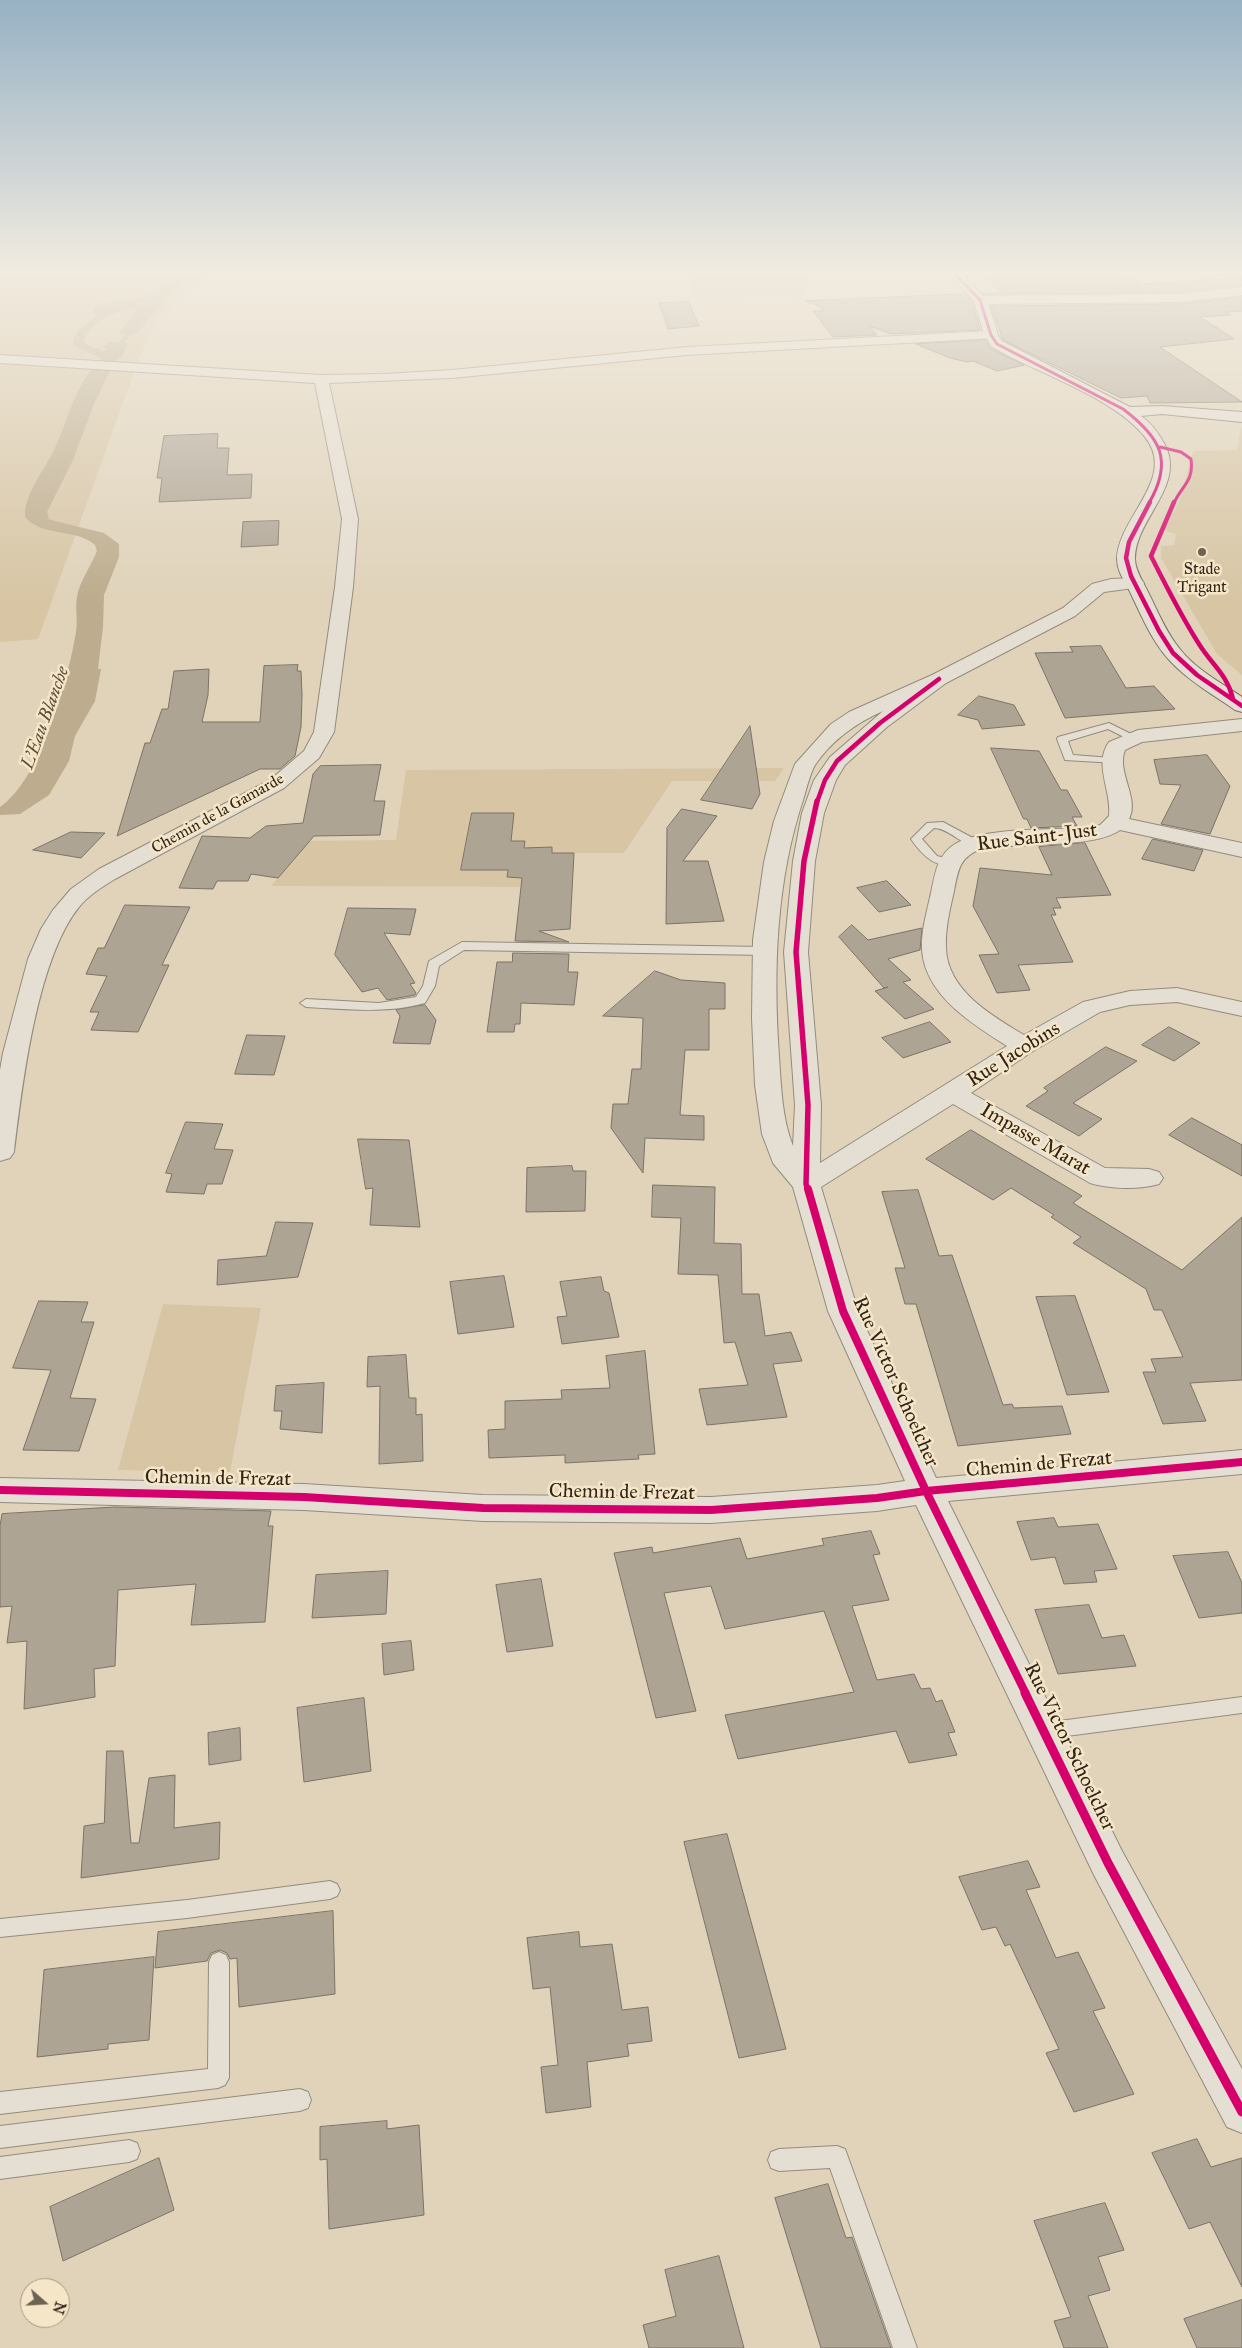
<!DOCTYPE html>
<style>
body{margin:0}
#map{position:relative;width:1242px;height:2348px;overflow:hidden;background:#e0d3ba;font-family:"IM FELL Great Primer",serif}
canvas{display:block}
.north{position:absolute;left:20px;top:2278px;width:50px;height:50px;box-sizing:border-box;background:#f5e6c8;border:1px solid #a79982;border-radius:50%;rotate:109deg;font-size:14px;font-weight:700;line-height:20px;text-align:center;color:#31251a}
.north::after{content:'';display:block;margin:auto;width:18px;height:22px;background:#6e6252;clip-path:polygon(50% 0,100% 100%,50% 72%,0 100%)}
</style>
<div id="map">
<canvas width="1242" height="2348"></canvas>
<div class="north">N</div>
</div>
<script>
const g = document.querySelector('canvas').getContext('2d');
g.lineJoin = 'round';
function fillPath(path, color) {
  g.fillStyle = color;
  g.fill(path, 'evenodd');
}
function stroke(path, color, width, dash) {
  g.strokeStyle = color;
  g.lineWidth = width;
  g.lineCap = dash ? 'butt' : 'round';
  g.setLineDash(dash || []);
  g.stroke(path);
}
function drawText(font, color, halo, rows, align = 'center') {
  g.font = font + ' "IM FELL Great Primer",serif';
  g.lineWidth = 5;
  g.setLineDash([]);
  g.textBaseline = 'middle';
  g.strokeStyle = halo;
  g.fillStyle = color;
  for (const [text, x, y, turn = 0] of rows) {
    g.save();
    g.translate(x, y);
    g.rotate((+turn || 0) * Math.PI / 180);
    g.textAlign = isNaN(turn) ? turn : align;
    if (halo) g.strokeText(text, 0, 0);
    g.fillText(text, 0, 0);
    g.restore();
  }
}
fillPath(new Path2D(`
 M0,272h215l-57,44 -21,48 -99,275 -38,3z
 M690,272h120l-6,26 -14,-2 -98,2z
 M1241,428h1v247l-25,-21 -56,-96v-12l13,-1 2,-11 -12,-4 15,-28 14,-51 44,-1z
 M784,768l-9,13h-103l-48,72h-61v34l-292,-1 25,-29 -4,-16 104,-1 10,-70z
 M163,1304l98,4 -31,164 -112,-2z`), '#d7c5a4');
fillPath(new Path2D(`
 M178,272h19l-30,24 -30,38 -18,-1 19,-26c-23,4 -45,12 -55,35l23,13 2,-3 -5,-5 6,-5 19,1 -5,12 -10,9 -19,40 -21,56 -26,52 2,7 6,2 49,12 15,11v13l-15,38 -1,32 -5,42h3l-6,32 -20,35 -6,25 -20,34 -29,19 -20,1v-8c41,-28 68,-127 76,-175 2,-12 -1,-24 1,-35 2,-15 14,-31 20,-46l-2,-6c-19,-17 -53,-8 -70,-28 -2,-21 20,-48 29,-67 15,-30 20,-67 48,-91l-27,-13 -2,-6 5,-10 19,-14 -5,-8c16,-11 33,-5 50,-10 9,-2 27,-20 36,-26z`), '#bdac8d');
stroke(new Path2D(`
 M87,349l24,6
 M113,353l24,-30`), '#bdac8d', 5);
const building = new Path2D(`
 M1050,276l69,2 2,2h16l2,4 103,-6v7l-62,7 -197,2 18,-1 -14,-15z
 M965,294l7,8 8,28 -89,4 -22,-8 8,9 -44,2 -20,-26h10l-2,-4 -15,-6z
 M1242,297v14l-16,1 5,3 -31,2 34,22 -74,8 82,55 -92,1 -3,-7 -26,2 -118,-58 -12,-34 189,-2z
 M689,302l10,24 -31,3 -9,-26z
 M985,340l6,9 33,16 -27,6 -24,-10 -6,1 -17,-4 -34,-14z
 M218,434l-1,14h12l-2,27 25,-1 -1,24 -92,4 3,-24h-5l7,-42z
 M279,521l-1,24 -37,2 2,-25z
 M1101,646l25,42 28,-2 21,23 -110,9 -30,-65 38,-1 -3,-5z
 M298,665l-1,6h4l1,24 -1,32 -6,29 -15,13h-20l-143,67 28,-93h5l12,-34h6l6,-38 35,-2 -1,26 -6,27h58l4,-56z
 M979,696l35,9 11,20 -43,4 -4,-9 -20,-5z
 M750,726l10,68 -8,15 -51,-9z
 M991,748l48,3 22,39h6l15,27h-10l5,9 -46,2 -4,-9h-3z
 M1207,755l23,31 -20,48 -49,-10 20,-39 -21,-1 -6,-24z
 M381,765l-7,36h11l-5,34 -66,1 -36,42 -27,-4 -3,7h-31l-4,8 -34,-1 23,-52 48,2 16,-12 37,-3 10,-49 7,-8z
 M682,809l35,7 -34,45h25l16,60 -58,3 1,-96z
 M472,813h42l-3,28h14l-1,7 28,-1v6h22l-4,76 -31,2 30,11 -54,-1 7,-63 -15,-1 1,-7h-47z
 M71,832l34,1 -24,25 -48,-8z
 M1153,839l50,11 -9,21 -52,-12z
 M1085,843l26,52 -55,3 5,10h-8l3,7h-5l22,47 -55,3 12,25 -33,3 -18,-38 20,-1 -26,-48 7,-38 72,7 -13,-28z
 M887,881l24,24 -32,7 -22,-24z
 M125,905l65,2 -28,58h7l-31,67 -47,-2 8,-18h-9l17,-36 -21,-2 12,-26h6z
 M348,908l68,1 -6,26 -26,-2 31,50 -5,1 6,9 -1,2 -28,5 -9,-12 -16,4 -27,-37z
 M852,925l16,15 54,-12 -2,22 -32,9 23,21 -8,2 31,27 -29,10 -30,-28 13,-4 -4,1 -45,-51z
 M513,953l56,1 -1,18h10l-4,33 -53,-2 -1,21h-5l-1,8h-27l10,-70h15z
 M655,971l26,9 44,3v26h-16v41h-24l-5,65 24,1v24l-59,-2 -2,35 -32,-45 2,-24h15l4,-35h9l2,-51 -40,-2z
 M425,1005l11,15 -6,24 -37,-1 7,-27 -4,-6z
 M930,1022l21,20 -48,16 -21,-20z
 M1169,1027l31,16 -26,18 -32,-16z
 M247,1035l38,1 -11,39 -39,-1z
 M1106,1047l31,14 -64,42 29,16 -23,17 -53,-30 22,-15 -4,-3z
 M1192,1118l50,27v31l-73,-41z
 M186,1122l37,2 -9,25 19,1 -11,34h-15l-3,10 -38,-2 6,-18 -6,-1z
 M971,1130l111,66 -9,7 109,67 60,-53v163l-52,3 16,38 -43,3 -20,-52h13l-5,-13 32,-2 -21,-47h-8l-8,-21 -73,-46 8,-6 -30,-20 3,-2 -43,-27 -18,12 -67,-41z
 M358,1139l51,1 11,87 -50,-2 3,-37 -7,1z
 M572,1166l1,5h13l-1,40 -59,1 1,-44z
 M653,1185l62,2 -1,56 27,1 1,50h17l6,42 26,-4 11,29 -29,3 14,53 -80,8 -8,-36 49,-4 -13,-43 -11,1 -6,-68 -40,-1 3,-56 -29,-1z
 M918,1190l21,66 13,-1 51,150 9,-1 2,4 48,-2 9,28 -113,12 -42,-142h-11l-10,-36h10l-23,-76z
 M276,1222l37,1 -15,54 -81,8 1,-25 48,-4z
 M504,1276l10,51 -56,7 -8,-52z
 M601,1277l3,14 5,2 10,44 -57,7 -5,-27 10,-1 -7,-34z
 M1075,1296l34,96 -42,3 -31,-98z
 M39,1301l49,1 -7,20h13l-24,76 26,1 -17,52 -56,-1 28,-80 -38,-2z
 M645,1351l10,103 -17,1 1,4 -74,4v-8l-76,3 -1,-28 17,-1v-28l57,-2 -1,-9 49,-2 -4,-32z
 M406,1355l3,43h7v17l6,-1 1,47 -44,3 1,-78 -13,1 1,-30z
 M324,1383l-2,50 -42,-4 2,-18h-8l2,-25z
 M115,1507l156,4 -3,15h5l-8,96 -74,3 5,-41 -78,6 -3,76 -21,3 1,28 -71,12 3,-68 -20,2 5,-37 -12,1v-81l2,-12z
 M1054,1518l4,9 40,-3 19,45 -23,2 3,11 -33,2 -9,-27 -24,3 -14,-38z
 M871,1531l9,23 -7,1 16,45 -37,6 25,74 37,-6 7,15 9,-1 6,14 6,-2 13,32 -7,1 9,22 -48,8 -13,-32 -158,28 -13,-44 129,-23 -30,-81 -99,18 -14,-43 -47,7 32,118 -40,7 -42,-165 38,-6 1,6 87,-15 7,21 77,-14 -2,-6z
 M1228,1552l14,31v30l-43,5 -26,-62z
 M388,1571l-2,43 -74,4 4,-43z
 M541,1579l12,67 -46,6 -11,-67z
 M1089,1605l13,33 22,-3 12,31 -78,8 -23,-64z
 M411,1641l3,29 -30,5 -2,-31z
 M364,1698l7,73 -67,11 -7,-74z
 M240,1728l1,32 -32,5 -1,-32z
 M107,1751h16l8,92h8l10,-65 26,-3 -1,53 46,-6 -1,37 -138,19 3,-52 20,-3z
 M727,1834l59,215 -47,9 -55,-216z
 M1028,1861l12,26 -14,3 30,68 22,-6 27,56 -12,3 41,83 -60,18 -28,-59 13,-4 -49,-105 -5,2 -9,-19 -14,3 -23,-53z
 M333,1911l2,83 -96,13 -2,-49 -7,1 -3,-6 -7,-3 -9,3 -4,8 -52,7 3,-36z
 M579,1932l1,15 32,-3 10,66 26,-3 4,34 -25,3 2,12 -42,6 4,45 -45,6 -5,-46 17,-2 -8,-78 -17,2 -6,-51z
 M154,1957l-5,83 -41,4v5l-71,8 7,-87z
 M387,2121v8l32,-4 5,90 -95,14 -2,-70 -7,1v-33z
 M1197,2139l14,28 31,-9v129l-32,-65 -21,7 -37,-76z
 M159,2158l15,52 -111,51 -13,-54z
 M828,2184l18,54 6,-1 39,111h-70l-46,-150z
 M1105,2203l19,47 -26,7 12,33 -22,6 20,52h-44l-10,-27 17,-4 -37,-96z
 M719,2256l25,92h-95l-6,-23 33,-9 -11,-46z
 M1242,2300v48h-45l-13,-29z`);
fillPath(building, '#aea494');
stroke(building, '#7c7366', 1);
const lane = new Path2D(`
 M1109,723l28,14 -1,2h-8l-20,-10 -40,12 5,14 39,3 5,3 -1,2 -51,-3 -8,-21 1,-2z
 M943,822l39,21 -2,2c-16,4 -30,-17 -46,-17l-12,11 15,17 16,4v4c-19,5 -33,-12 -42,-25l16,-16z
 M462,942l303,5 6,4 -6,4 -301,-5 -25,16 -4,20 -10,17c-39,11 -78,6 -119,4l-6,-4 6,-4 73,4 37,-6 7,-11 6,-25z
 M1242,1697v16l-198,26 -6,-2 -3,-6 3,-6 6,-2z
 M330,1881l7,3 3,6 -3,6 -7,3 -143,19 -187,19v-18l187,-19z
 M219,1952l7,3 3,7v116l-4,7 -7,3 -218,26v-22l208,-23 1,-107 3,-7z
 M300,2089l8,3 3,8 -3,8 -8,3 -300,37v-22z
 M129,2140l8,3 3,8 -3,8 -8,3 -129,17v-22z
 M837,2146l8,3 3,8 69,191h-24l-63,-180 -51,3 -8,-3 -3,-8 3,-8 8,-3z`);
const street = new Path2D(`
 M1242,287v8l-62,7 -200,2 -7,-4 7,-4 200,-2z
 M991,331l7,4 -2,3 -309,17 -235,23 -123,5 29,136 -5,68 -19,145 -15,26 -35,30 -169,91c-13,8 -26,16 -36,28 -42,52 -57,178 -65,245l-4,6 -10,3v-91l3,-17 25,-94 13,-30 12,-19 18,-21 28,-20 171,-89 34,-29 10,-19 21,-145 7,-68 -27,-136 -315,-20v-8l321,20 63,-1 68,-4 235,-23z
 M1135,578l6,1 3,4 -3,4 -37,5 -29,24 -129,67 -59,44 -42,38 -9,15 -12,33 -9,48 -7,91 13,153 -1,58 187,-117c-35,-22 -82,-51 -85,-96 -1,-19 5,-39 9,-57 4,-19 6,-38 24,-49 29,-17 97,-14 131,-16l14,-3 9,-9c3,-25 -16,-52 0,-74l29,-12 104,-11v12l-100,11 -17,8c-9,22 15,48 4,69l113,24v14l-122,-27c-26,19 -103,12 -139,19 -22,8 -23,22 -27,42 -4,18 -9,38 -8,57 1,42 46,68 78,87l59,-33 47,-11 47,-3 65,14v14l-65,-14 -47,3 -30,7 -67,39 -62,42 134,75 44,1 10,3 4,6 -4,6c-20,6 -49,5 -69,-1l-137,-79 -132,83 37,124 78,167 306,-28v24l-294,27 174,350 120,218v64l-15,-6 -133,-252 -178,-370 -39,6 -166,12 -228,-2 -179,-11 -304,-8v-24l304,6 179,11 228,2 166,-12 28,-4 -77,-170 -35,-124 -20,-24 -11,-29 -7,-49 -3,-67 1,-78 11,-78 10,-41 21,-57 36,-40 18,-12 83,-37 131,-67 29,-24 19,-5zM883,711l-53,46 -16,23 -12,33 -9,48 -9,91 11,153 -2,41c-11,-27 -12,-60 -14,-90 -6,-87 -3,-176 25,-259 3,-10 6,-23 11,-32 17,-25 41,-42 68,-54z`);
const secondary = new Path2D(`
 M947,272h13l27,28 11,35 4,6 128,66 32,-1 80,6v10l-80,-8 -21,2c11,7 18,18 24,29 21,41 -30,74 -30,114 0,12 9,24 14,35 9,18 17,38 30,54 16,21 41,34 63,49v15l-7,-2c-20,-14 -43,-27 -61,-45 -20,-19 -31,-46 -43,-71 -5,-11 -14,-22 -14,-35 1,-42 61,-81 28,-122 -31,-40 -109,-64 -153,-90l-8,-12 -10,-34z`);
stroke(lane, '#948b7c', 2);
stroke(street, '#948b7c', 2);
stroke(secondary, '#7c7366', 2);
fillPath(lane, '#e5dfd3');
fillPath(street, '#e5dfd3');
fillPath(secondary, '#e5dfd3');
stroke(new Path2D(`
 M953,272l27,28 11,35 6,9 126,65c37,28 51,51 26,94
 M1160,447l21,5 10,7c3,23 -9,26 -17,44`), '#d6006c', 3);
stroke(new Path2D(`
 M1150,502l-21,40 -3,16 5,18 28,55 14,22 24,22 45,31
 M1174,502l-23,54c15,30 30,60 48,88 13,21 28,30 34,55
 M817,802l8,-22 12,-19 43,-38 59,-44`), '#d6006c', 4.5);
stroke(new Path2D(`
 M808,1191l-2,-7 2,-79 -12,-153 8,-91 13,-60`), '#d6006c', 5.5);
stroke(new Path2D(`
 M808,1189l35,122 83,180 100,203
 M0,1490l304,7 179,11 228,2 166,-12 49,-7 316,-29`), '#d6006c', 8);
stroke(new Path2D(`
 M1025,1693l83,170 134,249`), '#d6006c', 9);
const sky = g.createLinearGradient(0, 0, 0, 601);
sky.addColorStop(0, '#97b1c4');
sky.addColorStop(0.45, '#f1ebe0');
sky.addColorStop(1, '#f1ebe000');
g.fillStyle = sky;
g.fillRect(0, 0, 1242, 601);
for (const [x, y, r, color] of [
 [1202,552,5,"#6e6252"]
]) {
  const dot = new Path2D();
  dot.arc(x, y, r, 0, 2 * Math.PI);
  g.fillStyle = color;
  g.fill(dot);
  stroke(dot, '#f5e6c8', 2);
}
drawText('16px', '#31251a', '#f5e6c8', [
 ["Stade",1202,570],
 ["Trigant",1202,588]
]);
drawText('16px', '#31251a', '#f5e6c8', [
 ["Chemin de la Gamarde",218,814,-29]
]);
drawText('italic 18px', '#5d4e3c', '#f5e6c8', [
 ["L'Eau Blanche",46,718,-70]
]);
drawText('20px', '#31251a', '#f5e6c8', [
 ["Rue Saint-Just",1037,838,-7],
 ["Rue Jacobins",1014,1055,-32],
 ["Impasse Marat",1035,1140,30],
 ["Rue Victor Schoelcher",895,1382,66],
 ["Chemin de Frezat",1039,1465,-5],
 ["Chemin de Frezat",218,1479,1],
 ["Chemin de Frezat",622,1493,1],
 ["Rue Victor Schoelcher",1069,1747,64]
]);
</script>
